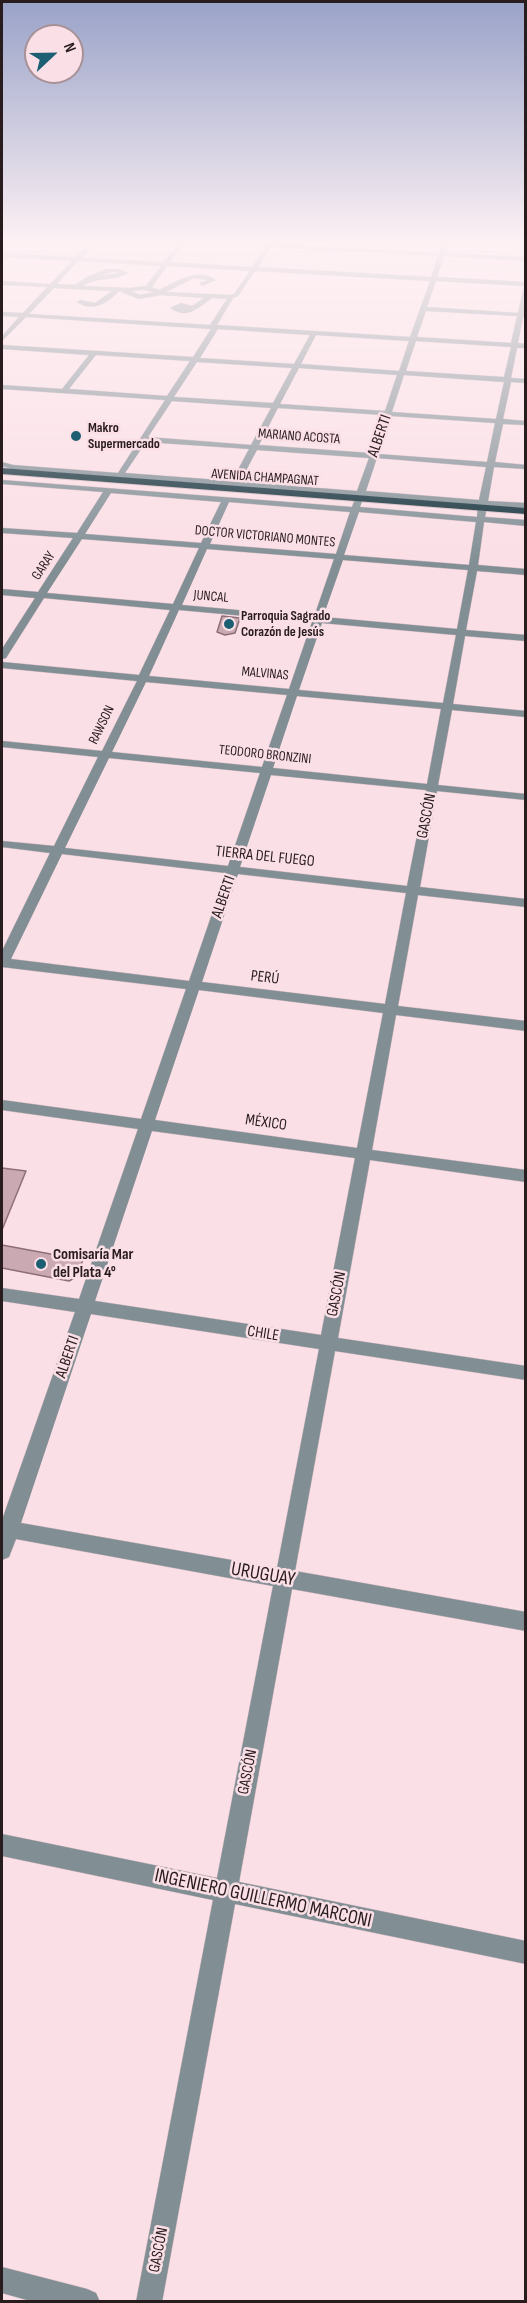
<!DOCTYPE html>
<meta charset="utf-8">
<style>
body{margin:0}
#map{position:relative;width:527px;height:2303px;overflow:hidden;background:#fbdfe6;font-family:"Sofia Sans Condensed",sans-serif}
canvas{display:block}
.frame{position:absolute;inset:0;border:3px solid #281c1f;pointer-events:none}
.north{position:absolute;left:24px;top:24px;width:60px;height:60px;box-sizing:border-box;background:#fbdfe6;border:2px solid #a79196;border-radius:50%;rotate:68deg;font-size:16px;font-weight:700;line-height:24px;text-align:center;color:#281c1f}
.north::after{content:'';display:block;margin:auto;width:21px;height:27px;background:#1c5f73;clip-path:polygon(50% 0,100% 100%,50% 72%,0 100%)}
</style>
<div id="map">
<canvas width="527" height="2303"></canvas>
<div class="frame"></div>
<div class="north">N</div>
</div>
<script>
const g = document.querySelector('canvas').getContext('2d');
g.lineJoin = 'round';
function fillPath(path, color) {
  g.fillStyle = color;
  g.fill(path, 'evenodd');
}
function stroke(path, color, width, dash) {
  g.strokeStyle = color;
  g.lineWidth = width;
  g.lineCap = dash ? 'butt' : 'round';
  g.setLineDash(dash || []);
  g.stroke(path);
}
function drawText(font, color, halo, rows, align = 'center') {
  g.font = font + ' "Sofia Sans Condensed",sans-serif';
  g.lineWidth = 5;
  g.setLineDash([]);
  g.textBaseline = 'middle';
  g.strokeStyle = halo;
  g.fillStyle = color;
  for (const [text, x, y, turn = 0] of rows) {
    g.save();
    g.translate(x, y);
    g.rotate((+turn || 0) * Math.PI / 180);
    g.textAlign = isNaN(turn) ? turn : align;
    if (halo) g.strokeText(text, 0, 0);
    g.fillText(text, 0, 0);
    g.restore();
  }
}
const building = new Path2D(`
 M222,616l18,2 -5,15 -10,2 -8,-3z
 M2,1168l24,3 -24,59z
 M2,1245l81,15 -7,17 -7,4 -67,-13z`);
fillPath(building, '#caa9b2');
stroke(building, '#8e6f78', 1.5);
const minor = new Path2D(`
 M90,242h6l-14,16 81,4 17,-20h6l-17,20 83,5 14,-20 -67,-5 69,2 7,-2 -1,2 165,9 4,-11h6l-4,11 81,4v4l-82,-5 -7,21 89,5v35h-3l-5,26 8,1v4h-9l-6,30 15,1v4l-15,-1 -8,37 23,2v4l-23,-1 -8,38 31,3v4l-32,-2 -6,34 38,2v5l-39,-2 -2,11 41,3v6l-42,-4 -6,43 48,4v6l-49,-4 -11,59 60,5v6l-61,-5 -12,68 73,7v6l-74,-7 -14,75 88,9v6l-89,-9 -17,96 106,12v8l-108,-12 -20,111 128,15v10l-130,-16 -24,135 154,20v12l-156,-22 -32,178 188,28v14l-191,-29 -40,220 231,41v19l-234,-42 -53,293 287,59v23l-291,-60 -73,398h-26l77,-402 -211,-44v-22l215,44 56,-292 -257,-47 -7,18 -7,3v-40l73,-208 -73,-11v-13l77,11 59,-170 -136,-19v-10l139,19 45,-130 -184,-22v-16l48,-98 -48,-6v-6l52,5 44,-89 -96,-10v-6l100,10 35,-70 -135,-13v-6l137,13 31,-65 -126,-12 -38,60 -4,1v-10l33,-51 -33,-3v-6l36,3 35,-54 -71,-5v-5l75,5 26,-41 -101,-8v-4l350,27 4,-11 -344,-27 -10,-3v-4l11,3 105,8 47,-73 -163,-11v-4l60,4 27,-34 -87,-6v-4l191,12 18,-28 -185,-12 -24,24v-5l17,-19 -17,-1v-4l21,1 24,-26 -45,-2v-4l48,3 22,-23 -70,-4v-4l73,4zM271,247l167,9 -7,21 -173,-10zM78,261l83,5 -15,20 -17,2 -46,-2c14,-10 31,-4 45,-13l-9,-4h-13l-19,8 -12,8 -18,-1zM167,266l83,5 -16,23 -4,1 -64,-3 28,-14 14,2 -8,3 2,3 14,-6c-19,-13 -38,1 -57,10l-7,-3zM255,271l175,10 -20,56 -193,-12 16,-27 5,-2zM112,272l8,1 -21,3zM436,281l88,5 -6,27 -91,-6zM54,288l58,3 -17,12 -15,-3 -3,2c15,10 30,2 42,-11l20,8 22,-4 43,3 -12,8 -11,-3 -11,5c17,12 28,0 42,-10l15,1 -17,26 -181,-11zM142,290l12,2 -14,3 -8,-4zM426,311l91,5 -6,27 -94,-6zM218,329l92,6 -16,29 -94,-6zM316,335l93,6 -10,30 -98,-7zM416,341l95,6 -7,30 -98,-6zM96,355l94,6 -23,35 -98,-7zM197,362l95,6 -19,35 -99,-6zM299,368l98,7 -12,36 -105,-7zM404,375l100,7 -8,37 -104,-7zM172,401l99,7 -20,37 -103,-8zM278,408l105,7 -13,38 -111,-8zM391,416l104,7 -8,39 -109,-8zM146,442l103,7 -17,32 -107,-8zM257,450l112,8 -12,33 -117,-9zM377,458l109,9 -7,33 -113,-9zM111,493l110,9 -20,41 -116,-9zM364,496l114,9 -1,12 -117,-10zM229,502l121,10 -14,42 -126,-10zM359,512l117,10 -7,43 -125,-10zM82,539l117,9 -26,56 -126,-11zM207,549l127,10 -20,58 -132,-12zM343,560l125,10 -11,59 -134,-12zM179,610l133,12 -23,67 -140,-13zM322,623l134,12 -13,68 -144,-13zM146,682l141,13 -25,72 -150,-15zM297,696l144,13 -14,75 -154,-16zM109,758l151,15 -32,93 -163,-18zM271,775l155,15 -19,96 -167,-19zM62,854l164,19 -37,108 -178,-22zM238,874l168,19 -21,111 -183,-22zM199,990l184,23 -26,135 -202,-28zM152,1131l203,27 -34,177 -226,-34zM91,1314l228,35 -42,219 -256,-45z
 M2,2267l85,22 9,4 4,9h-66l-32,-9z`);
const highway = new Path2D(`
 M2,468l524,40v6l-524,-40z`);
stroke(minor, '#d5bcc2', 1);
stroke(highway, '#d5bcc2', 2);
fillPath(minor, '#818f95');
fillPath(highway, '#11303a');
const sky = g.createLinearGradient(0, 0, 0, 564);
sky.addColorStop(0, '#99a2c8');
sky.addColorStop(0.43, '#fdf1f4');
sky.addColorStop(1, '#fdf1f400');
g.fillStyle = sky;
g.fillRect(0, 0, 527, 564);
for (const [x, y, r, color] of [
 [76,436,6,"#1c5f73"],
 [229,624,6,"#1c5f73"],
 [41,1264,6,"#1c5f73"]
]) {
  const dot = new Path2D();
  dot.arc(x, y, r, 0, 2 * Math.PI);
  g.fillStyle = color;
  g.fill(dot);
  stroke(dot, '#fbdfe6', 2);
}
drawText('bold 14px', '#281c1f', '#fbdfe6', [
 ["Makro",88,428],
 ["Supermercado",88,444],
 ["Parroquia Sagrado",241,616],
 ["Corazón de Jesús",241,632]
], 'left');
drawText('14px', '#281c1f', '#fbdfe6', [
 ["MARIANO ACOSTA",299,437,4],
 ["AVENIDA CHAMPAGNAT",265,478,4],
 ["DOCTOR VICTORIANO MONTES",265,537,5],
 ["GARAY",44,566,-57],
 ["JUNCAL",211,597,5],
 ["MALVINAS",265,674,5],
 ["RAWSON",102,725,-64],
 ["TEODORO BRONZINI",265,755,6]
]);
drawText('16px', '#281c1f', '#fbdfe6', [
 ["ALBERTI",380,436,-71],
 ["GASCÓN",427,816,-79],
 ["TIERRA DEL FUEGO",265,857,6],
 ["ALBERTI",224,897,-71],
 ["PERÚ",265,978,7],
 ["MÉXICO",266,1123,8],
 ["GASCÓN",337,1294,-79],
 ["CHILE",263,1334,9],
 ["ALBERTI",68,1357,-71],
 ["GASCÓN",248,1772,-79],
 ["GASCÓN",159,2250,-79]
]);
drawText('bold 16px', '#281c1f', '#fbdfe6', [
 ["Comisaría Mar",53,1255],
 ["del Plata 4°",53,1273]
], 'left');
drawText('20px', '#281c1f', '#fbdfe6', [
 ["URUGUAY",263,1575,10],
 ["INGENIERO GUILLERMO MARCONI",263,1899,12]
]);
</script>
